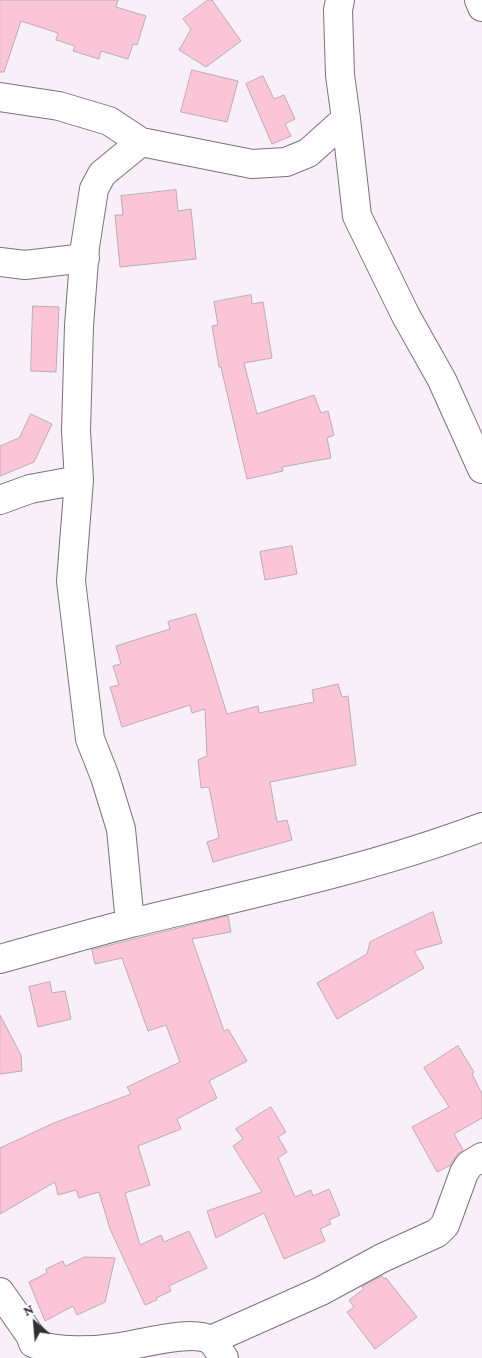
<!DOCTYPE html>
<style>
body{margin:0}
#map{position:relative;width:482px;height:1358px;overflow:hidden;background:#f8eff8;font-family:"Crimson Pro",serif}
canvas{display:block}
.north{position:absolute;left:10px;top:1298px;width:50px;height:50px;-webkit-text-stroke:4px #fff;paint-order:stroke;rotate:333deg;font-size:14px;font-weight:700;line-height:20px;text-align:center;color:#343134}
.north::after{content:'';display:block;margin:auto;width:18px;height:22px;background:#343134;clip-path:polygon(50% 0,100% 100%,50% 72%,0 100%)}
</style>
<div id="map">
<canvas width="482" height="1358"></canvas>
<div class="north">N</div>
</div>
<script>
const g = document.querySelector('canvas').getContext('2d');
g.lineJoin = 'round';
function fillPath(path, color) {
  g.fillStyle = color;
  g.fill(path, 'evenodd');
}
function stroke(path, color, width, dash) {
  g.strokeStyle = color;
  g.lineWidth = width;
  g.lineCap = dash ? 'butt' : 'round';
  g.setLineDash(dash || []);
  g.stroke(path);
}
const building = new Path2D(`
 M0,0h118l-2,7 30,9 -9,29 -4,-1 -5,15 -27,-8 -2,8 -26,-8 2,-5 -19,-6 2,-7 -37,-12 -17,51h-4z
 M208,0h4l29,41 -35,26 -27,-17 12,-21 -8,-10z
 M192,70l46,11 -11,41 -46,-10z
 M263,76l11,23 10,-4 11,24 -10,5 6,12 -19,8 -26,-60z
 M176,190l2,21 13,-2 5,50 -76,8 -5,-52h8l-2,-19z
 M251,295l1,9 11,-2 9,56 -28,5 13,51 57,-19 7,18 7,-2 6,24 -7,3 4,20 -49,9 1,4 -36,8 -26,-112h-2l-7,-41 6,-1 -4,-23z
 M33,306l26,1 -3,65 -25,-1z
 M31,414l21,10 -18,38 -34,14v-30l19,-8z
 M292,546l5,28 -32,6 -5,-28z
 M196,614l31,100 31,-8 1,7 55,-11 -2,-12 26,-6 4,13 6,-1 8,69 -86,17 7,40 10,-2 5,20 -79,22 -6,-20 12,-4 -10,-51 -8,1 -3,-28 9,-4 -2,-47 -13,4 -2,-8 -68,22 -12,-40 9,-2 -6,-19 8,-2 -5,-18 54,-17 -2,-7z
 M433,912l9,31 -28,8 10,17 -87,51 -20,-36 50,-29 3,-12z
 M228,916l3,16 -39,7 32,92 4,-2 19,32 -38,20 8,17 -40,21 4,10 -43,17 12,39 -25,8 15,52 21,-10 3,7 25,-11 18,37 -38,18 2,5 -15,7 1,2 -12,5 -35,-76 -11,-37 -20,6 -3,-8 -18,5 -3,-13 -55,32v-66l54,-25 77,-29 -4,-7 53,-25 -14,-37 -18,6 -26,-73 -27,6 -3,-14z
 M50,982l2,11 13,-2 6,28 -33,8 -9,-40z
 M0,1015l21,40 1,16 -22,3z
 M458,1046l16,26 -2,2 10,20v24l-28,16 9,16 -7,6 -5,9 -14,7 -25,-45 37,-20 -25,-39z
 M271,1107l15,25 -8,5 9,15 -9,6 17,39 16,-7 2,6 16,-7 11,26 -11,5 2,4 -11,5 5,12 -41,18 -20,-46 -48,25 -9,-27 55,-19 -29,-46 10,-7 -7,-10z
 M85,1257l30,1 -10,44 -28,13 -4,-9 -28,15 -16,-39 18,-9 -1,-4 17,-8 2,5z
 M382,1276l2,3 2,-1 31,39 -42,32 -28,-37 7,-5 -5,-7 15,-11 -2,-2z`);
fillPath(building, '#fbc4d7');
stroke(building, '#b9adb1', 1);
const minor = new Path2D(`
 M340,0l-2,10 2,65 6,44 11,97 49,100 36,64 40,89
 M0,97l59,9 50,15 32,21 111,22 34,-2 22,-9 38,-34
 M0,262l25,3 60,-7
 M0,500l30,-11 49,-9
 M130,923l-9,-94 -16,-52 -15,-38 -19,-158 8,-101 -3,-49 3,-105 6,-79 9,-58 8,-15 39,-32
 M0,959c44,-12 87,-25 131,-36 118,-29 237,-53 351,-96
 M0,1292l30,43 3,8c22,10 63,8 87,4 21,-3 73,-18 90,-7 5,3 10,13 14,18
 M211,1340l110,-49 61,-33 55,-25 8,-8 19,-52 5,-8 13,-8`);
const tertiary = new Path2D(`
 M479,0l3,7`);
stroke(minor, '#7a737a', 30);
stroke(tertiary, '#7a737a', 30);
stroke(minor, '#fff', 28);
stroke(tertiary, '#fff', 28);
</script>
